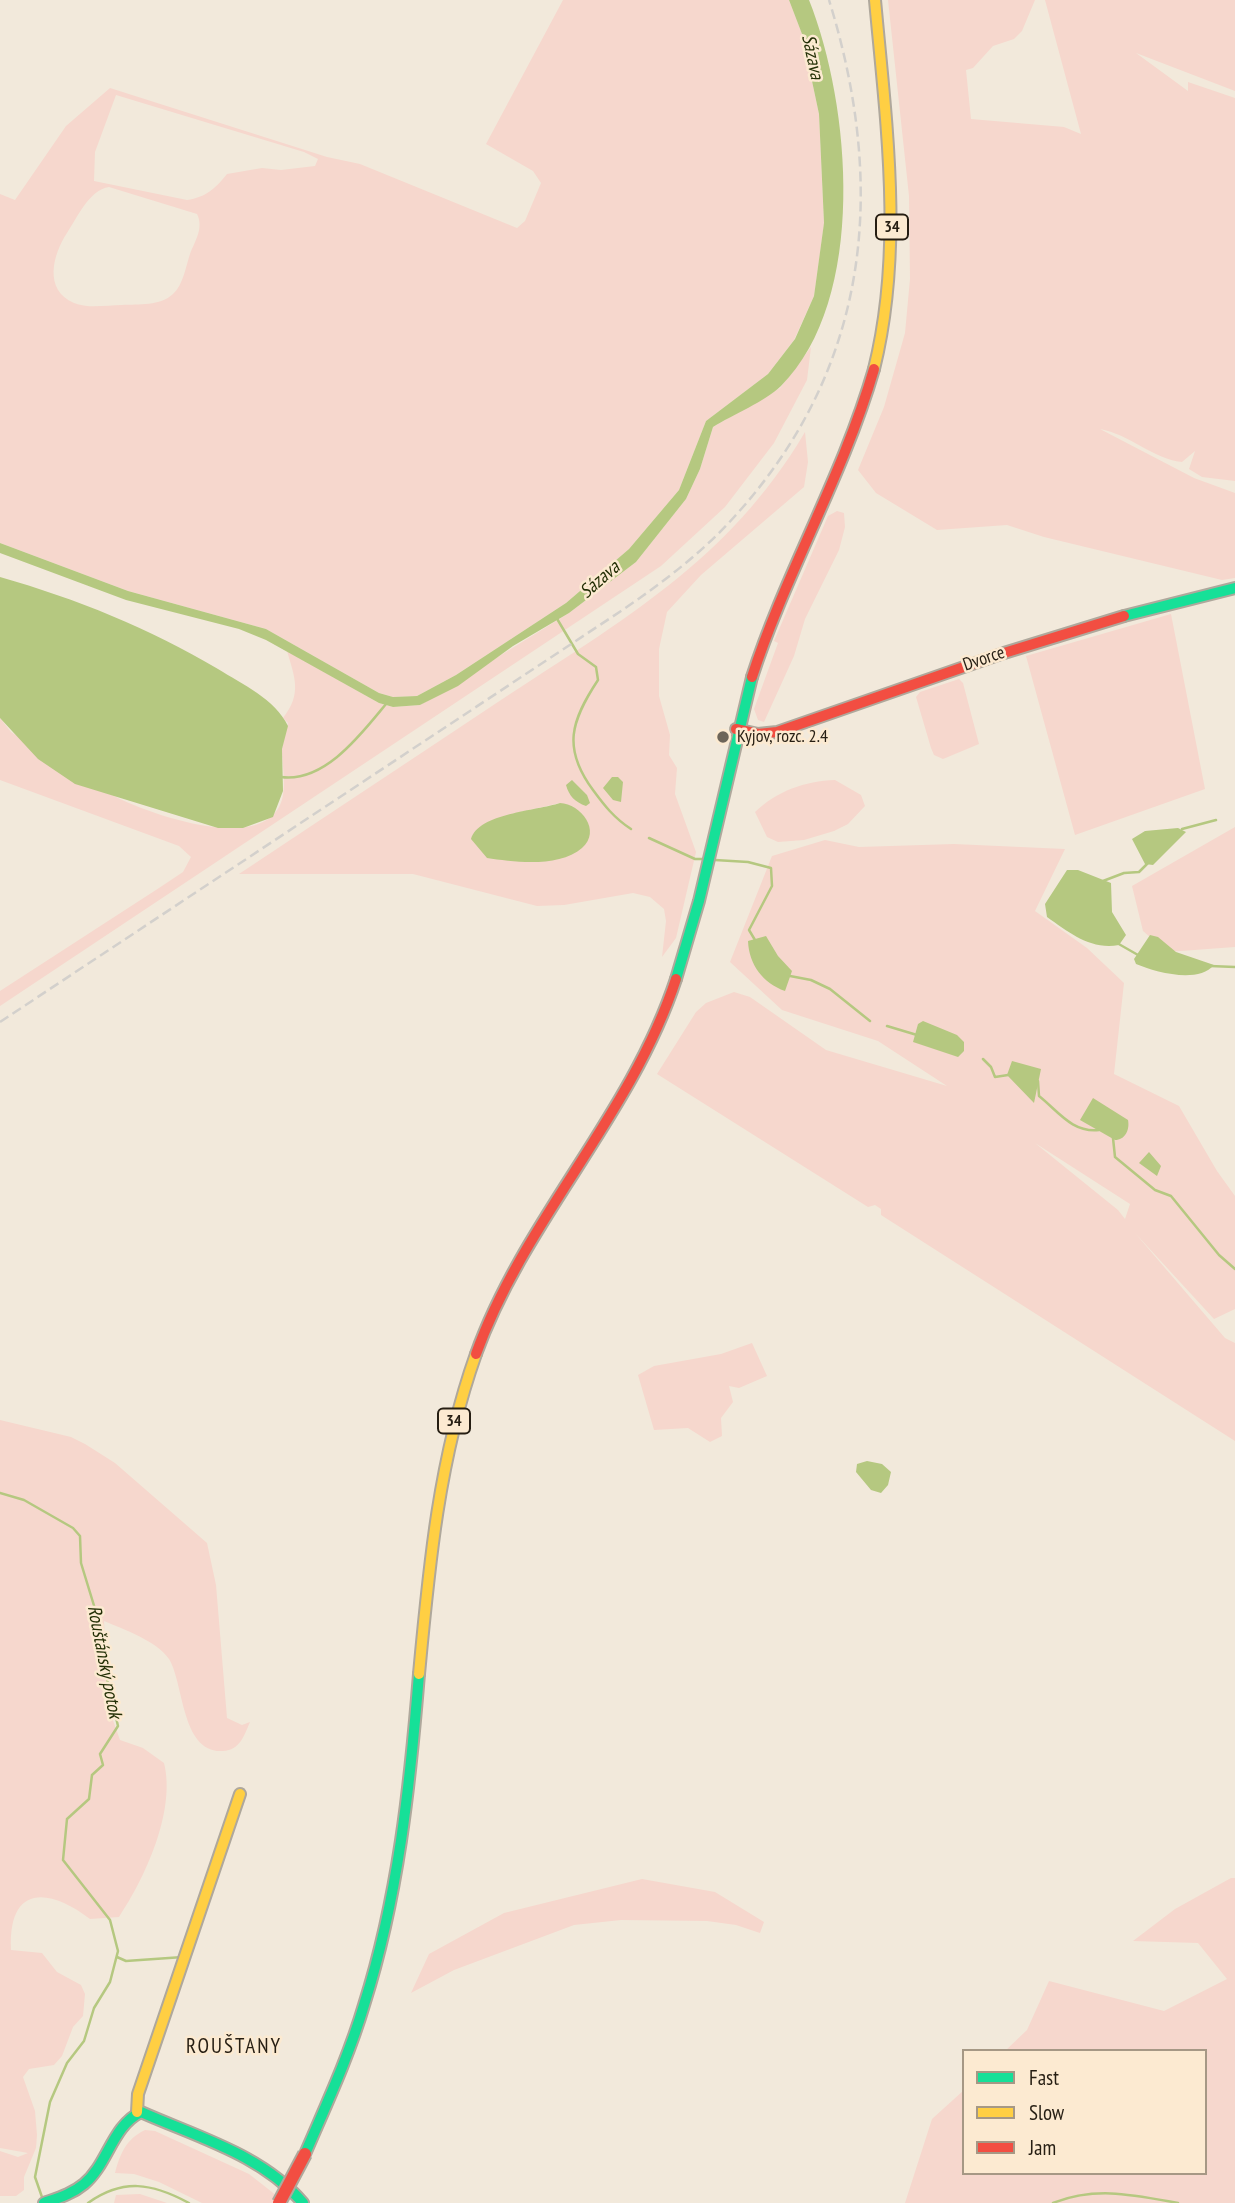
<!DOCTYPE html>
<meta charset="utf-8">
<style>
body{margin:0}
#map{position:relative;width:1235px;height:2203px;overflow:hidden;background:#f2e9db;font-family:"PT Sans Narrow",sans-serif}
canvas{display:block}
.legend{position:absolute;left:962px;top:2049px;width:245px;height:126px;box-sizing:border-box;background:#fcead1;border:2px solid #a69885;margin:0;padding:9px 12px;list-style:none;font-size:21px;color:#261e13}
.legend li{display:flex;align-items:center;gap:14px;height:35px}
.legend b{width:35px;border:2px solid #a69885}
</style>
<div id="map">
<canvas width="1235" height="2203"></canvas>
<ul class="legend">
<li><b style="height:9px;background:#16e098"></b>Fast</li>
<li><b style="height:9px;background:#ffcf43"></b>Slow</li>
<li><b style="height:9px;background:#f24e42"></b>Jam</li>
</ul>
</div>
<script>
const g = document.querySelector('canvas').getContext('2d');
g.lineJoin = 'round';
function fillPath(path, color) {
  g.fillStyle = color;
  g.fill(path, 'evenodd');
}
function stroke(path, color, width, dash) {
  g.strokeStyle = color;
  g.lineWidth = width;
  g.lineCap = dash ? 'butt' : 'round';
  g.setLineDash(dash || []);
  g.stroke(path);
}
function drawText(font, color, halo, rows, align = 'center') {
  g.font = font + ' "PT Sans Narrow",sans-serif';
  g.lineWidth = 5;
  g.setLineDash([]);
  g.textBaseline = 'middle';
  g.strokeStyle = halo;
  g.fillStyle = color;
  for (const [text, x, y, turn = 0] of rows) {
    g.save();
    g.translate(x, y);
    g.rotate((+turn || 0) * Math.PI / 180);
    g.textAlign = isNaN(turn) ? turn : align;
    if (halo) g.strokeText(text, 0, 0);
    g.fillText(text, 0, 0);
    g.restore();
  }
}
fillPath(new Path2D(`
 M563,0h226l13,34 17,80 5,110 -10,72 -20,44 -26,34 -62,47 -27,69 -50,59 -63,54 -110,72 -39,21 -24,1 -14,-4 -113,-64 -138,-38 -128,-48v-349l15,6 51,-74 44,-38 217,69 33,7 157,64 8,-7 16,-38 -8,-12 -47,-27zM116,95l188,57 14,7 -3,7 -34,4 -19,-2 -35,6c-12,15 -21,23 -40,26l-93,-19 1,-29zM109,187l88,27c7,14 -2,27 -7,40 -4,12 -7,31 -17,40 -13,12 -34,10 -51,11 -15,0 -34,4 -48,-2 -31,-13 -21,-49 -7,-70 10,-15 22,-43 42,-46z
 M888,0h147l-13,31 -8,8 -21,7 -20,22 -7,2 5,49 93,8 17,7 -36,-134h190v91l-99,-38 52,38v-9l47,16v383l-33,-4 -13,-8 6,-18 -13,11c-29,-3 -53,-28 -82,-33l94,49 41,15v85l-13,2 -178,-43 -37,-12 -70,5 -61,-37 -18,-23 26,-63 21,-74 5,-54 -1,-83z
 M811,347l-4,33 -33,63 -49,64 -64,59 -661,440v-15l159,-103 24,-16 8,-15 -12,-11 -179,-66v-62l11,14c35,22 71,48 109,67 34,16 135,52 159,8 9,-16 3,-40 3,-58 1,-8 4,-17 6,-26l-5,-5c19,-24 12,-40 4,-67l92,52 14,4 27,-2 149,-92 67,-51 50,-63 14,-30 13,-42 67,-39z
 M805,432l3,30 -4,25 -103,88 -34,37 -8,37v47l11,39 -1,20 8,13 -2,26 21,58 -20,86 -14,19 4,-36 -2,-12 -14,-12 -17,-4 -69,12 -27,1 -124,-32h-174c87,-58 175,-116 262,-174 120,-79 228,-139 304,-268zM560,803l-2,55 -50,3 4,-47z
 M837,511l7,2 1,14 -6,23 -34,69 -11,37 -30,66 -6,-2 -4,-11 24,-66 -4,-2 54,-125z
 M1171,614l34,175 -130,46 -49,-179z
 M959,679l4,4 16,61 -36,15 -9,-4 -3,-7 -15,-51 4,-5z
 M835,780l26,15 4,11 -17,18 -14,7 -30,9 -26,2 -11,-5 -12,-25c22,-21 50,-31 80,-32z
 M1235,827v120l-68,5 -24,-21 -11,-45z
 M825,840l34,7 95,-3 111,5 -30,62 52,37 37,35 -10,91 65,32 38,65 18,25v113l-21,10 -79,-86 90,105 10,5v98l-354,-226v-6l-6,-4 -7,2 -211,-133 39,-62 10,-9 28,-11 16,5 76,53 121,36 -69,-45 -96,-31 -52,-48 42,-106zM1035,1143l95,61 -5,15 -7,-9z
 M752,1343l15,33 -28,12 -10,-2 4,16 -12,16 1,18 -12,6 -22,-14 -34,2 -16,-55 16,-9 67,-12z
 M0,1420l71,17 14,7 30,19 92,80 9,42 11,133 15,7 8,-3c-6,14 -10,28 -27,29 -42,3 -39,-68 -54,-92 -12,-18 -46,-30 -65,-38l5,88 11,31 23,8 21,15c12,48 -19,115 -45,154l-29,2c-42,-32 -82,-34 -79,31l31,3 15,19 24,13 4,9 -2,22 -10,11 -11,29 -8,9 -25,4 -6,8 12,34 2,24 -1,13 -12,29v13l-8,6h-16v-45l18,6 10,-4 -28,-5z
 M1231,1878h4v325h-330l27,-84 32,-29v83h241v-122h-200l22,-21 22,-49 115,30 63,-32 -29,-36 -65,-2 42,-32z
 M642,1879l73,13 49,30 -4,11 -24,-8 -29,-4 -86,-1 -47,5 -120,45 -43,23 18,-39 75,-41z
 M145,2130l10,1 94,43 37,29h-84l-43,-21 -25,-8 -19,-1c5,-19 11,-34 30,-43z
 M140,2194l27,9h-53l2,-8z`), '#f6d7cd');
fillPath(new Path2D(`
 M789,0h20c42,105 59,299 -28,386 -15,15 -49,29 -68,41l-13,42 -14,30 -50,63 -67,51 -56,33 -55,40 -38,19 -27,2 -14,-4 -113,-63 -27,-11 -113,-29 -126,-47v-10l128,48 138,38 113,64 14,4 24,-1 39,-21 110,-72 63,-54 50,-59 27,-69 62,-47 27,-35 19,-43 10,-73 -5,-109 -17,-80z
 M0,577c77,22 149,51 218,92 24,15 57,30 70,57l-6,23 1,42 -10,26 -30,11h-25l-143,-44 -37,-25 -38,-41z
 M612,777h6l5,5 -2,20 -8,-2 -10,-12z
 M572,780l15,15 3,8 -4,3c-11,-4 -17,-10 -20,-21z
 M560,803c21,1 42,28 22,45 -23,20 -68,14 -95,10l-16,-19c8,-26 65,-28 89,-36z
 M1178,828l8,4 -33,33 -8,-1 -13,-25 13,-8z
 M1067,870h11l33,13 1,29 14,23 -7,10c-29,5 -49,-12 -72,-28l-2,-13z
 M1150,935l8,2 18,15 38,13c-16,19 -59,7 -78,-1l-2,-5z
 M766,936l12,20 14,15 -7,20c-22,-8 -36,-26 -37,-50z
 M923,1021l34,14 7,7v9l-6,6 -45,-15 5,-18z
 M1012,1061l29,8 -7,34 -27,-28z
 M1093,1098l35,22c2,10 -3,20 -13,20l-35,-20z
 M1149,1152l12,14 -4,10 -18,-13z
 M867,1461l15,3 9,8 -3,13 -7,8 -10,-3 -15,-18 1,-8z`), '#b5c880');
stroke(new Path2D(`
 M556,617l22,37 18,13 2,13c-27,41 -36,68 -5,110 11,15 21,28 38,39
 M281,777c44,6 81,-44 105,-73
 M1182,829l34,-9
 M649,838l46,21h9
 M715,860l33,2 23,6 1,18 -23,44 6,10
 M1103,881l21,-8 15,-1 10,-10
 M1117,943l21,12
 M1210,966l25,1
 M790,976l21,4 19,9 40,32
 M887,1026l30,9
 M983,1059l8,8 4,10 13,-2
 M1038,1081l1,15c19,15 33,37 60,34
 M1113,1138l2,19 40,33 16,6 48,59 16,14
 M0,1493l24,7 49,28 7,8 1,27 18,59 3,36 16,68 -18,28 3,11 -11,10 -3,24 -22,20 -4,41 47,60 8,31 -8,31 -16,26 -10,33 -17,22 -17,39 -15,75 8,23
 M117,1957l9,4 57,-4
 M88,2203c35,-25 64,-20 101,0
 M1053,2203c43,-17 81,-8 125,0`), '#b5c880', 2.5);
const fast = new Path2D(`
 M1124,616l111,-28
 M676,979l23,-78 53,-224
 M305,2154c21,-49 44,-98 59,-149 34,-107 46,-219 55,-331
 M44,2203c14,-5 28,-9 40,-19 24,-20 28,-58 57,-72 56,25 122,43 162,91`);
const slow = new Path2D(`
 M874,369c30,-120 12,-248 1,-369
 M419,1674c10,-108 20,-216 57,-320
 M137,2112l1,-18 102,-300`);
const jam = new Path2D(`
 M752,677c34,-105 91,-201 122,-308
 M736,729l22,5 19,-2 227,-79 120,-37
 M476,1354c48,-134 155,-238 200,-375`);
stroke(fast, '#afa89c', 14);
stroke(slow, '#afa89c', 14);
stroke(jam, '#afa89c', 14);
stroke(fast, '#16e098', 10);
stroke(slow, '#ffcf43', 10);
stroke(jam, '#f24e42', 10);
stroke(new Path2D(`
 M0,1022l621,-411c41,-28 81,-58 114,-95 136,-150 152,-329 94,-516`), '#d3d0cc', 2.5, [10, 5]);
const jamBridge = new Path2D(`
 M279,2203l26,-49`);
stroke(jamBridge, '#afa89c', 16, []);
stroke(jamBridge, '#f24e42', 12);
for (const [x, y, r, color] of [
 [723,737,7,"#6d6559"]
]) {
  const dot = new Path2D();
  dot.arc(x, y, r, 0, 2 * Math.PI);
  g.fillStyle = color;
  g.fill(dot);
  stroke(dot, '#fcead1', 2.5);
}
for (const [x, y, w] of [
 [892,227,32],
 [454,1421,32]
]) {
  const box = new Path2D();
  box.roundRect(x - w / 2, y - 12.5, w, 25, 5);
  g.fillStyle = '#fcead1';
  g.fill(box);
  stroke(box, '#261e13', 2);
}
drawText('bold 16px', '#261e13', null, [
 ["34",892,227],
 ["34",454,1421]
]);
drawText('18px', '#261e13', '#fcead1', [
 ["Dvorce",984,659,-19]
]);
drawText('18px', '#261e13', '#fcead1', [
 ["Kyjov, rozc. 2.4",737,737]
], 'left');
drawText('italic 19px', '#243006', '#fcead1', [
 ["Sázava",812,57,78],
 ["Sázava",600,580,-41],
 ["Rouštánský potok",104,1662,79]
]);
g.letterSpacing = '2px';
drawText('21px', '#261e13', '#fcead1', [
 ["ROUŠTANY",234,2047]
]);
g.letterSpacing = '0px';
</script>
